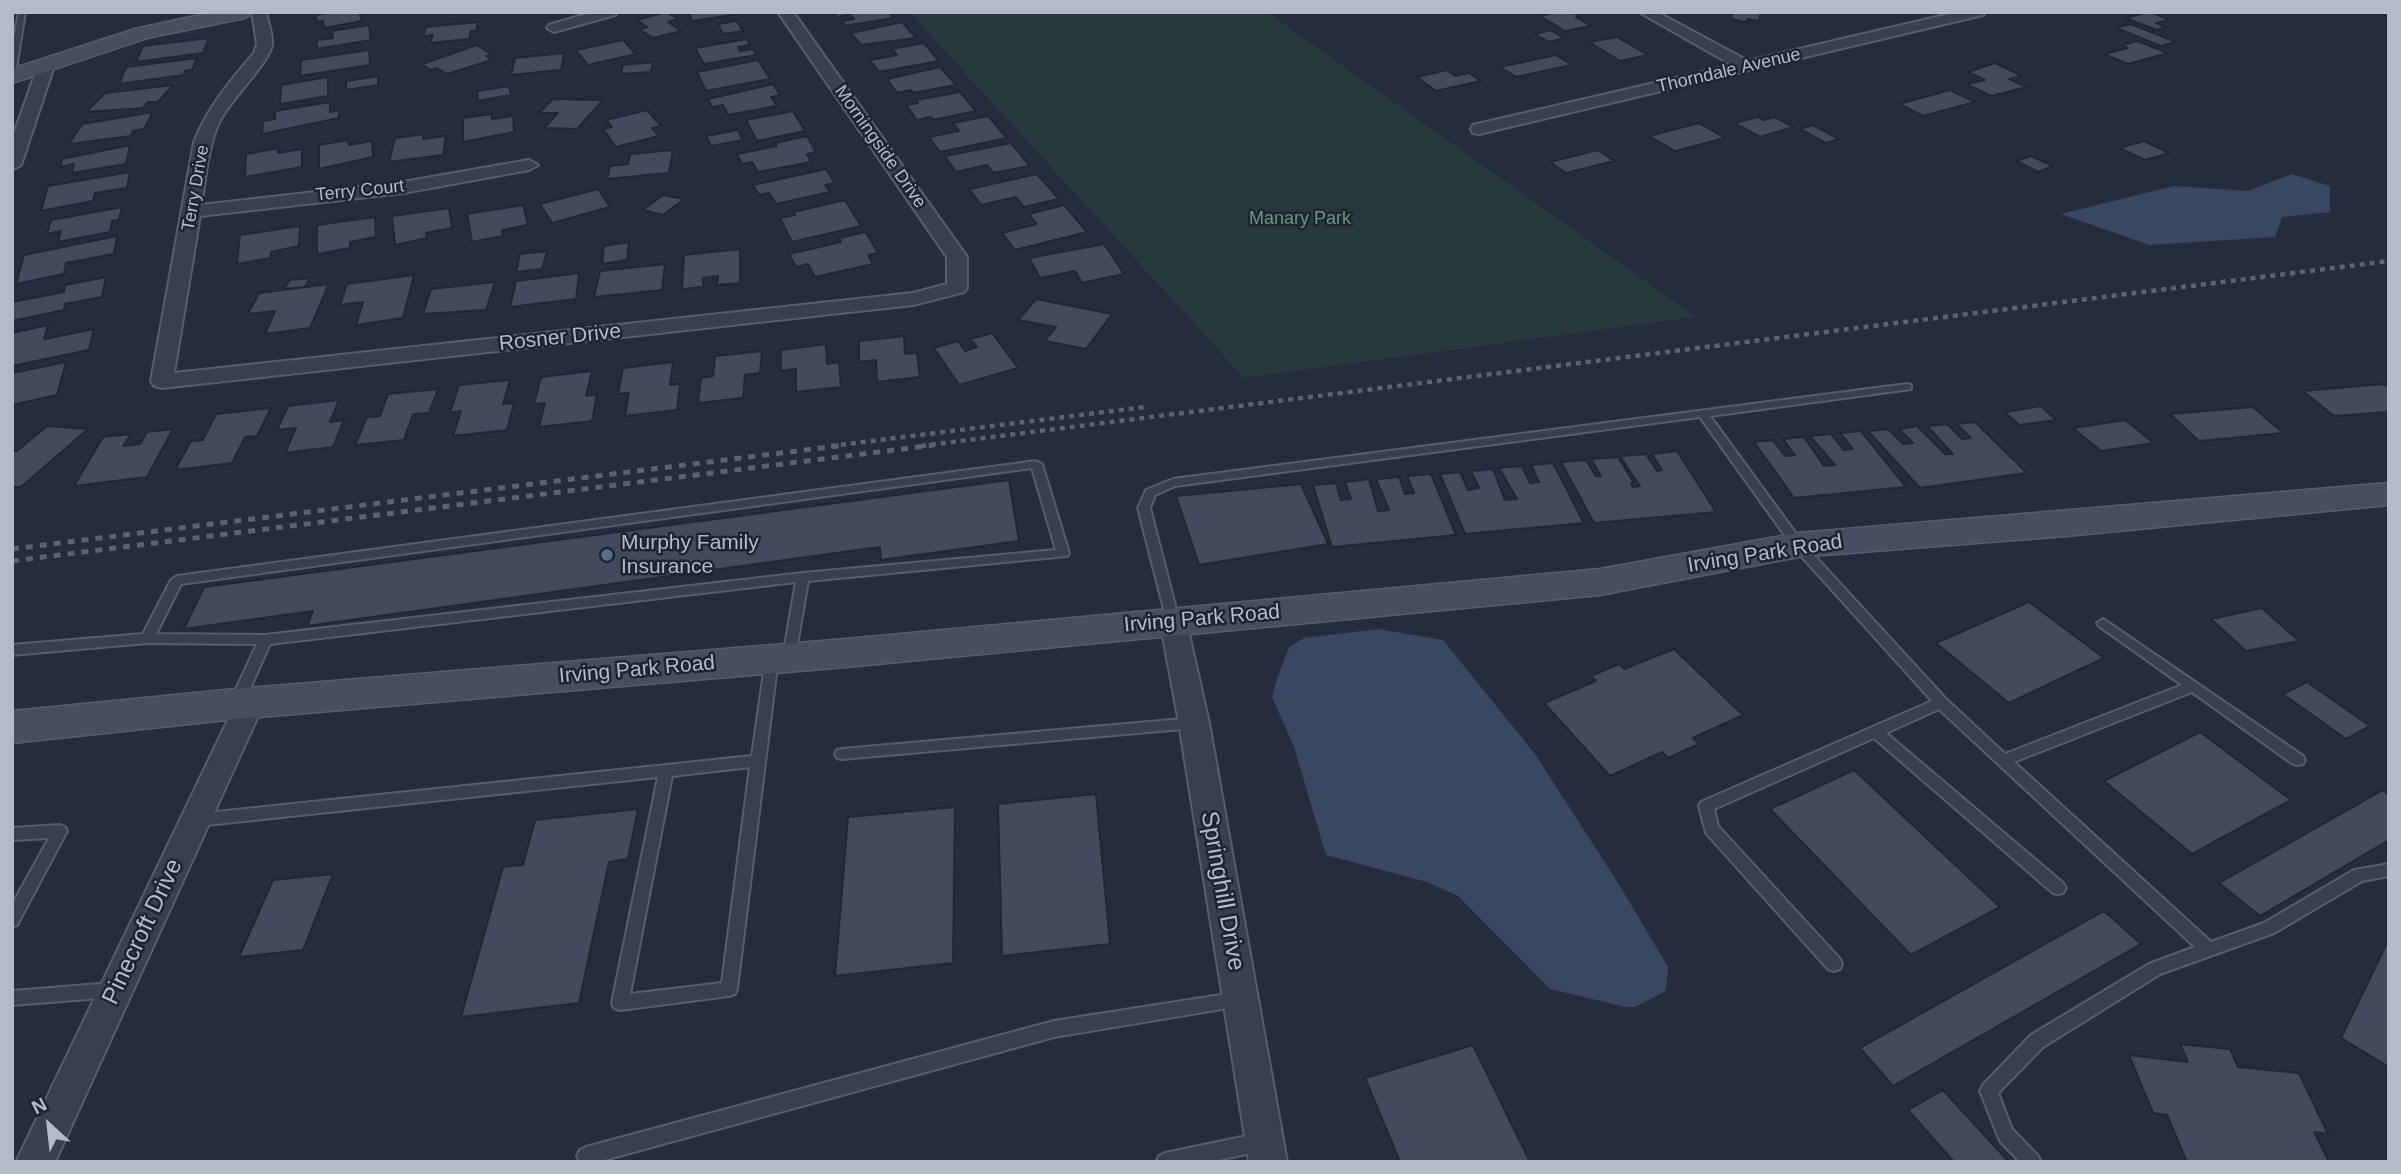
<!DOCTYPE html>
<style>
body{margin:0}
#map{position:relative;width:2401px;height:1174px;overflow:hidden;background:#252d3c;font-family:Arial,sans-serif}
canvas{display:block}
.frame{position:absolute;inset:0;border:14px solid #b5bac8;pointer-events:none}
.north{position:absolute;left:14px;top:1090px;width:70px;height:70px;-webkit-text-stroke:5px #1e2431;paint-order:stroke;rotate:333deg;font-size:19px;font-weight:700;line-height:28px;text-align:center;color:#b5bac8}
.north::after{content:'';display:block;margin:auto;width:24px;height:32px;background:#b5bac8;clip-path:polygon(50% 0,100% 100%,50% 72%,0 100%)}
</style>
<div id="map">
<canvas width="2401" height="1174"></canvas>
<div class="frame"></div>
<div class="north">N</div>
</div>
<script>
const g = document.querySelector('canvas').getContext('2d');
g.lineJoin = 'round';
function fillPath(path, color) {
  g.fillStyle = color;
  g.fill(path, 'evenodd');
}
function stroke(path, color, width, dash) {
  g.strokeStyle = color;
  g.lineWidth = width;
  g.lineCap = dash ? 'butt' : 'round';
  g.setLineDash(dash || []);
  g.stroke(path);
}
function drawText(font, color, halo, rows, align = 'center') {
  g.font = font + ' Arial,sans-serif';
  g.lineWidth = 5;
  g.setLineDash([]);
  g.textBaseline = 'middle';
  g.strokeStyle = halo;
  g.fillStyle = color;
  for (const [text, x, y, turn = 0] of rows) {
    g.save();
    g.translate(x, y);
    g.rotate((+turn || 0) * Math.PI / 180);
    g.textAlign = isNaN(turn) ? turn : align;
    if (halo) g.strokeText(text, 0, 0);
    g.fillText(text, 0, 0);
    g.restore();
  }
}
fillPath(new Path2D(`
 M909,12h358l429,305 -452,61z`), '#27393d');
fillPath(new Path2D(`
 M2292,174l38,12v26l-48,5 -7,20 -126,8 -88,-31 113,-28 74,5z
 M1378,629l65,11 92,114 85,132 48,81 -2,24 -31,16h-9l-76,-18 -92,-93 -31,-14 -101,-27 -32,-108 -22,-50 5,-18 12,-32 15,-9z`), '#3a4763');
const building = new Path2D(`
 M332,12h38v2l-10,1 2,6 -38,7 -1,-7 -6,1 -2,-7z
 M666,12l12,7 -10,3 13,9 -28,7 -14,-9 8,-2 -10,-7z
 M688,12h50l1,2 -47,7z
 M834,12h55l4,6 -48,8 -3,-5 12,-2 -4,-5 -13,3z
 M1558,12h15l7,5h-4l15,9 -26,5 -25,-15z
 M1723,12h38l-2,9 -12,-2v3l-16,-3 1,-6z
 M2150,12l20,8 -14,3 10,4 -9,3 -32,-12z
 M737,21l6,10 -20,3 -5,-10z
 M478,22l-2,9h-5l-2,8 -39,4 3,-8 -10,1 3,-9z
 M902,22l14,16 -55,7 -10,-12z
 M2131,24l45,18 -15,4 -45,-18z
 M369,25l2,15 -54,9v-9l16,-2 -1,-7z
 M1550,30l14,8 -15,4 -14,-8z
 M1617,37l31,18 -28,6 -31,-19z
 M209,38l-6,15 -67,9 7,-16z
 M747,39l3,6 -12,2 2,4 13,-2 3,6 -52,9 -9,-16z
 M623,40l13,14 -48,11 -12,-15z
 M2137,41l31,12 -40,11 -24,-10 24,-6 -6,-3z
 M924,43l15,18 -60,11 -9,-12 27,-5 -5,-6z
 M477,45l15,10 -6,1 6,4 -45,14 -10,-6 -7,2 -8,-6z
 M369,50l1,15 -70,11 1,-16z
 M564,53l-3,17 -50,5 4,-17z
 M1556,55l16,10 -56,12 -16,-10z
 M197,58l-5,12 -7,1 -1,4 -65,9 7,-17z
 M758,60l12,19 -64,12 -9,-19z
 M653,62l-2,10 -30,2 2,-9z
 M1995,63l27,13 -13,3 18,8 -36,9 -25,-12 19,-4 -17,-8z
 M940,67l16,18 -43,8 -2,-3 -14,3 -10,-14z
 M1447,70l8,6 14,-3 12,8 -45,10 -19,-14z
 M378,76v9l-32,5v-9z
 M328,77v19l-48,8 1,-19z
 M773,84l7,11 -9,2 6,9 -49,9 -5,-10 -11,2 -4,-8z
 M173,85l-15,17h-10l-5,6 -57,4 19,-19z
 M509,86l2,9 -33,6 -1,-10z
 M1950,90l25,12 -52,14 -24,-12z
 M960,92l16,19 -43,9 -2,-3 -14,3 -11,-15 12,-2 -2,-3z
 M553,99l50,1 -26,29 -33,-1 14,-15h-19z
 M330,102v10l9,-2v8l-77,16 1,-13 12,-2v-8z
 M647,110l14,16 -9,2 7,8 -43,11 -13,-18 9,-2 -6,-7z
 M793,111l12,20 -48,10 -11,-21z
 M153,112l-9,17 -11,2 -2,5 -62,8 13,-20z
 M492,114v5l21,-3 1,16 -51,10v-24z
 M988,116l19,22 -67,14 -11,-15 30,-6 -6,-8z
 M1758,117l6,3 10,-3 20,10 -34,10 -26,-14z
 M1699,123l26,15 -50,13 -26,-15z
 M1813,125l26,14 -13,4 -26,-14z
 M738,130l5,10 -32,6 -5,-10z
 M424,134l-1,5 23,-3 -3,19 -54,7 6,-24z
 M807,136l9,16 -9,2 4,8 -53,10 -6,-10 -10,2 -5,-10 40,-8 -2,-3z
 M348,140l1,5 23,-4 1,16 -54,12v-24z
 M2144,141l25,12 -24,7 -26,-12z
 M1011,143l19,23 -37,7 -6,-8 -31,7 -11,-16z
 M130,145l-4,19 -54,9 2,-9 -14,3 2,-8z
 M278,148v5l24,-4v18l-57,10 1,-23z
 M673,150l-4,23 -62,6 3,-13 18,-2 2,-10z
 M1598,150l16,11 -48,12 -16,-11z
 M2031,156l22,10 -15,6 -22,-11z
 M826,169l9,14 -10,2 5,7 -54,12 -7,-11 -10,2 -6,-10z
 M130,172l-3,16 -32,5 -2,8 -52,10 7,-25z
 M1037,174l22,25 -35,8 -8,-10 -35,8 -12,-16z
 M598,189l12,18 -58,16 -12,-19z
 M663,195l21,4 -21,16 -20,-5z
 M845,200l16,26 -69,16 -12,-24 15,-3 -2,-3z
 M523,205l5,20 -26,5 1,6 -31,6 -5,-28z
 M1064,205l23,27 -72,18 -13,-17 35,-9 -8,-10z
 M122,207l-3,13 -7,1 -2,11 -52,10 3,-11 -14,3 4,-14z
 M449,208l3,20 -26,5 1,5 -32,7 -3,-29z
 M375,217l1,20 -26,5v6l-33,6v-29z
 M300,226l-1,20 -28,6v6l-34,6 3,-29z
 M866,232l12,21 -10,2 5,9 -58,13 -7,-13 -12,3 -7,-13 52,-12 -2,-4z
 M117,236l-3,18 -48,9 -2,11 -48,10 8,-29z
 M629,242l-2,18 -25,4 2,-18z
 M1104,244l20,30 -42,9 -7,-12 -35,7 -11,-20z
 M740,249v34l-23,2 1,-9 -15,2v9l-21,2 2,-34z
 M547,251l-5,18 -26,3 4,-18z
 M665,264l-3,26 -68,7 6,-26z
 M579,273l-3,26 -66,8 6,-26z
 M414,275l-11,43 -47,7 7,-23 -23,3 7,-21z
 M106,277l-4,20 -37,7 -1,6 -52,11v-19l52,-10 1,-7z
 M310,278l-5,9 -21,2 6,-9z
 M495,282l-9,28 -63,4 8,-25z
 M329,284l-19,44 -45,6 10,-23 -27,3 11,-21z
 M1036,299l76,15 -26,35 -41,-8 11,-14 -38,-7z
 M48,325l-4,14 50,-10 -5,21 -77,16v-33z
 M992,333l26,35 -59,17 -25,-37 24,-7 7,10 12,-4 -7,-8z
 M904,336l1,18 12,-1 3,24 -43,5 -1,-22 -17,2v-21z
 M826,344l1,20 12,-2 2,25 -45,5v-23l-15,2v-21z
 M762,351l-2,22 -15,2 -2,23 -45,5 3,-25 12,-2 2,-20z
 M66,362l-9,33 -45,10v-32z
 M673,362l-3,23 10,-1 -3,26 -52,6 4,-23 -11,1 5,-26z
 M592,371l-6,25 11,-2 -5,27 -53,6 6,-24 -11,1 7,-27z
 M510,380l-7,24 11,-1 -7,27 -54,6 8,-25 -11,2 9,-28z
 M2383,384l6,4v24l-55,4 -31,-25z
 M438,389l-9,24 -16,1 -9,26 -49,5 12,-28 13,-1 8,-22z
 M339,400l-9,22 14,-2 -11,27 -48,6 11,-25 -19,2 11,-24z
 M2041,406l15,14 -37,5 -14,-13z
 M2253,407l30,26 -84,8 -29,-27z
 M271,408l-14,28 -12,1 -13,26 -57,7 16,-29 12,-1 13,-26z
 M2125,420l29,23 -53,8 -28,-23z
 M1975,422l52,51 -107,15 -52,-57 20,-2 15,15 10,-1 -14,-14 18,-3 28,28h8l-26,-28 20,-2 15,15 9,-1 -14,-14z
 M47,426l41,3 -67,58h-9v-36h5z
 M173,429l-26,48 -73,9 29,-49 28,-3 -8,12 17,-2 7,-12z
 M1861,431l45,56 -112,11 -40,-56 19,-2 12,16 10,-1 -12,-16 21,-2 20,29 11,-1 -25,-29 21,-2 13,16 9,-1 -13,-16z
 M1677,451l39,61 -122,11 -33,-61 25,-2 10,16h5l-10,-17 27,-2 16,26h-3l2,4 7,-1 -20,-30 26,-2 11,17 5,-1 -10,-16z
 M1553,463l31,60 -119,11 -25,-60 20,-2 8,18 11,-2 -8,-17 22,-2 12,31 12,-1 -18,-31 23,-2 8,17 9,-1 -8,-17z
 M1431,474l25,61 -124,12 -19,-62 23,-2 5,17 10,-1 -6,-17 24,-3 9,32 11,-1 -13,-31 23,-2 6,17 9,-1 -7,-17z
 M1009,480l10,61 -138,19 -1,-13 -573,79 6,-15 -129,18 20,-42z
 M1301,484l27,60 -129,21 -23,-69z
 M2029,602l75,56 -95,45 -73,-60z
 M2262,608l37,33 -53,10 -35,-32z
 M1674,649l69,66 -50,23 6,6 -31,14 -6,-6 -52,24 -66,-73 52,-22 -5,-5 28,-12 5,5z
 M2307,682l63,44 -24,13 -63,-45z
 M2200,732l91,68 -99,54 -88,-73z
 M1854,770l146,137 -89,48 -141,-146z
 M2383,790l6,5v45l-129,76 -41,-33z
 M1096,794l14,150 -108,12 -4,-152z
 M955,807l-2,156 -118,13 13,-159z
 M638,809l-10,50 -19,3 -30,141 -118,14 42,-150 20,-2 12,-45z
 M333,874l-30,76 -64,7 34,-77z
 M2104,911l37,33 -248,142 -33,-38z
 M2387,943l2,1v123l-48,-29z
 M2180,1044l50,5 8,18 61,6 29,61 -14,-2 15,30h-142l-20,-47 -14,-2 -24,-58 59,7z
 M1473,1045l57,117h-130l-35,-84z
 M1943,1090l66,72h-55l-46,-52z`);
fillPath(building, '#414b5b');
stroke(building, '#202633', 2);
const lane = new Path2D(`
 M19,12h6l-9,57 -4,2v-24z
 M1907,384l4,1v4l-201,27 92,126 144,157 59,55 177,-69 -83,-59 -2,-3 6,-4 200,137 2,4 -2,4 -5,1 -5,-1 -101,-72 -178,70 197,180 53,-19 90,-53 35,-6v12l-27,5 -88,52 -114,41 -117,73 -45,46 14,36 26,27 3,6h-21l-20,-21 -20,-50 3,-6 48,-50 118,-71 46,-17 -256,-238 -53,24 177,150 3,5 -3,5 -5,1 -5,-1 -179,-155 -160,71 4,17 122,133 2,5 -2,5 -6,2 -6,-2 -122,-136 -7,-27 2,-4 231,-101 -138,-153 -94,-131 -525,69 -20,9 -5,13 29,113 -6,4 -6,-4 -29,-113 8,-18 27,-11z
 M1036,461l6,3 27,89 -2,3 -259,25 -13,76 -1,3h-10l-1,-3 13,-75 -526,62 -26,58 -2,4h-10l-2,-4 27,-58 -110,-1 -135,12v-10l131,-11 28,-54 6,-4zM1032,468l24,82 -253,23 -538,62 -109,-1 25,-50z
 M772,653l5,2 1,3 -41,331 -2,5 -6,2 -109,14 -6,-2 -2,-5 46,-226 -461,49 -5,-2 -2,-4 2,-4 5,-2 555,-58 14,-98 1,-3zM750,767l-28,216 -92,11 42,-218z
 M1194,718l5,1 2,4 -2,4 -5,1 -352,31 -5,-1 -2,-4 2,-4 5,-1z
 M60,825l5,2 2,4 -50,94 -5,2v-22l37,-67 -37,2v-12z
 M113,983l6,2 2,5 -2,5 -6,2 -101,8v-14z
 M1240,992l6,2 2,5 -2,5 -6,2 -186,31 -457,125h-17l-3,-6 3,-6 6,-3 468,-126z
 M1261,1133l6,3 3,6 -3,6 -6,3 -53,11h-52l3,-6 6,-3z`);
const street = new Path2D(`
 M252,12h14c2,10 7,23 6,32 -1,18 -45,58 -54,81 -11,25 -12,54 -17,80l202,-23 126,-22 9,5 -9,5 -126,23 -203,23 -26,157 739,-80 34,-9v-27l-169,-245h15l174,245v31l-3,4 -51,13 -751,83 -8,-2 -3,-5 43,-239c14,-35 36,-61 60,-89l3,-9z
 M593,12h24l-2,3 -61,17 -7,-4 2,-3z
 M1639,12h18l91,49 210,-49h27l-2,3 -504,119 -6,-1 -2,-4 2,-4 259,-60z
 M46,61l8,5 -33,99 -9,5v-31l26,-73z
 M1173,611l10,3 3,7 23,102 78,439h-38l-70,-439 -19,-102 3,-7z
 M250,692l10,3 4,8 -209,459h-39l220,-459 4,-8z`);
const secondary = new Path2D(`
 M214,12h41l-10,6 -98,20 -135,45v-14l123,-40z
 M2389,483v22l-323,31 -268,21 -198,38 -754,72 -610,52 -224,24v-32l224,-22 610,-50 754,-70 198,-36z`);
stroke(lane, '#575d6a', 4);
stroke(street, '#575d6a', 4);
stroke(secondary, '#575d6a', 3);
fillPath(lane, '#393f4c');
fillPath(street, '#393f4c');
fillPath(secondary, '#474e5f');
stroke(new Path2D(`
 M831,446l314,-39
 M921,446l1468,-185`), '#5b6373', 4.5, [5, 5]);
stroke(new Path2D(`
 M12,549l833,-104
 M12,561l922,-116`), '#5b6373', 5, [7, 7]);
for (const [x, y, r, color] of [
 [607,555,7,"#5c6f8a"]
]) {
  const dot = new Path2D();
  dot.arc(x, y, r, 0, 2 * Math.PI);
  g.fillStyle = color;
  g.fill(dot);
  stroke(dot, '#1e2431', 2.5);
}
drawText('18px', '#b5bac8', '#1e2431', [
 ["Thorndale Avenue",1729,71,-13],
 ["Morningside Drive",880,147,55],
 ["Terry Drive",196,188,-80],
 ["Terry Court",360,191,-6]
]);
drawText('18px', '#6d977a', '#1e2431', [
 ["Manary Park",1300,219]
]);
drawText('21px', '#b5bac8', '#1e2431', [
 ["Rosner Drive",560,338,-6],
 ["Irving Park Road",1765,554,-9],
 ["Irving Park Road",1202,619,-5],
 ["Irving Park Road",637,670,-5]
]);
drawText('21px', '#b5bac8', '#1e2431', [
 ["Murphy Family",621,543],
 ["Insurance",621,567]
], 'left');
drawText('24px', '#b5bac8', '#1e2431', [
 ["Springhill Drive",1222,891,80],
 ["Pinecroft Drive",143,932,-65]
]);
</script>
